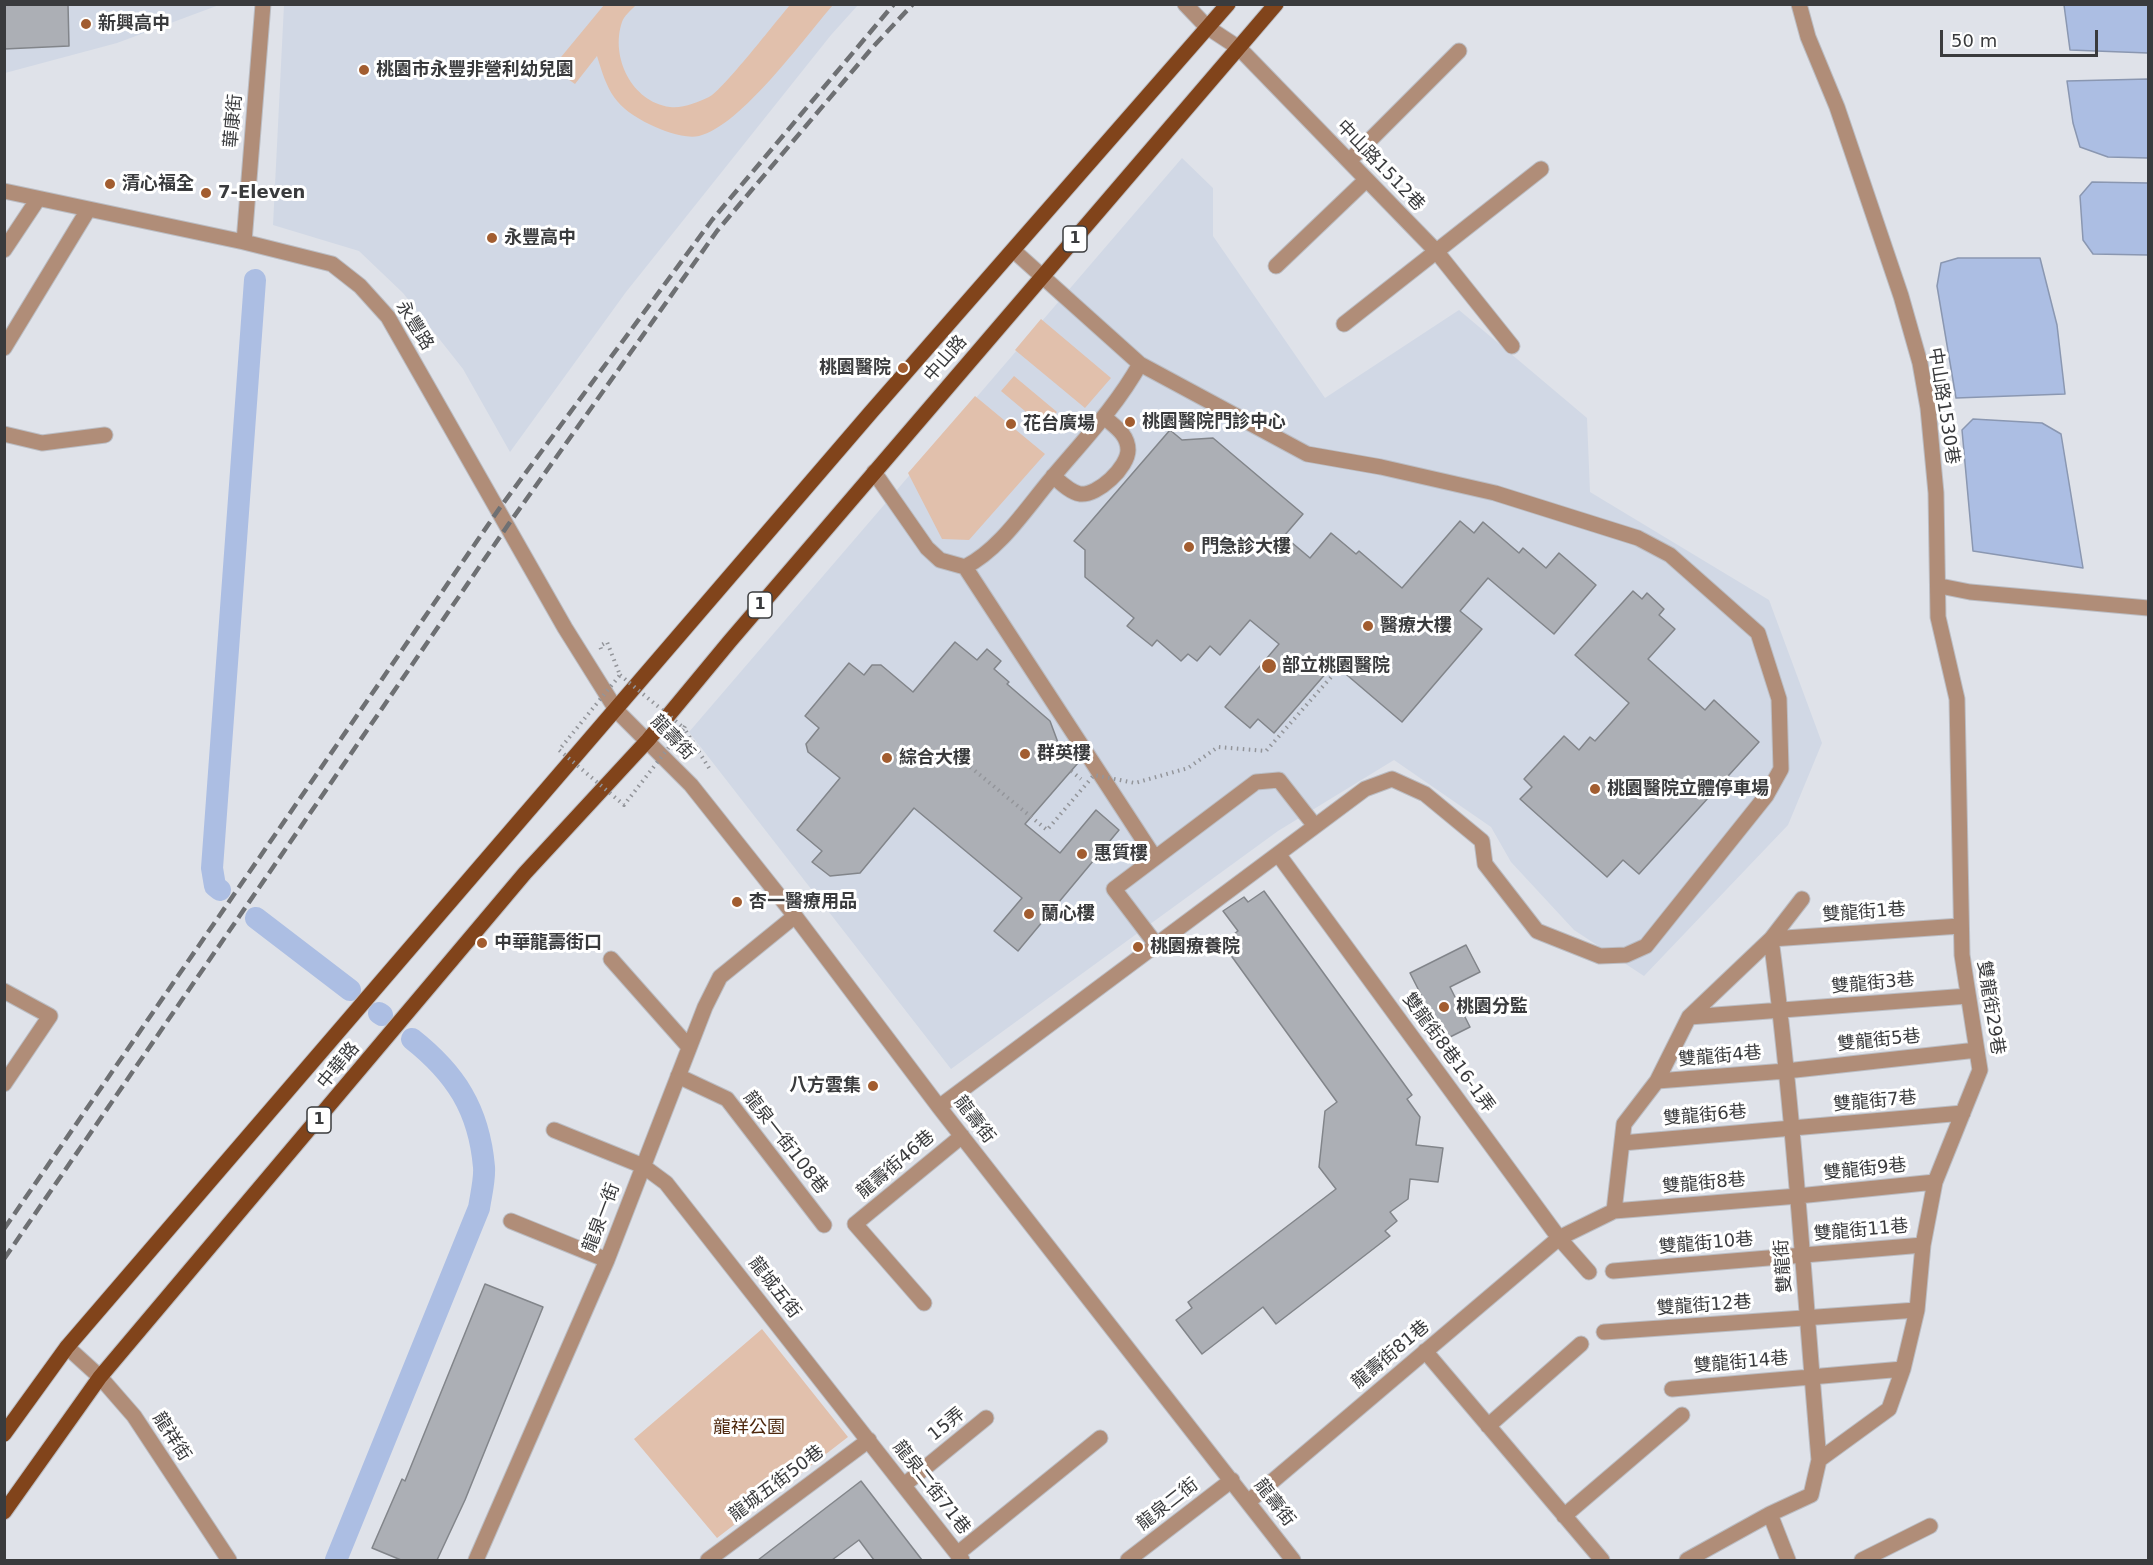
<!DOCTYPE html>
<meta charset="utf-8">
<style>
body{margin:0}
#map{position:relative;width:2153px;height:1565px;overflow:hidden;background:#dfe2e9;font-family:"DejaVu Sans",sans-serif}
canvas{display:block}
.frame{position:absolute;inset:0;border:6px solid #3a3b3d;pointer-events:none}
.scale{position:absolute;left:1940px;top:30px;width:158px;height:27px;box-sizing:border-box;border:3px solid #3a3b3d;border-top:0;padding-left:8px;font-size:18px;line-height:21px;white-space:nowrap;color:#3a3b3d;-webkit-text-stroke:4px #fff;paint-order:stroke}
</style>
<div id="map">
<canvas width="2153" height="1565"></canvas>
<div class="frame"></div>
<div class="scale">50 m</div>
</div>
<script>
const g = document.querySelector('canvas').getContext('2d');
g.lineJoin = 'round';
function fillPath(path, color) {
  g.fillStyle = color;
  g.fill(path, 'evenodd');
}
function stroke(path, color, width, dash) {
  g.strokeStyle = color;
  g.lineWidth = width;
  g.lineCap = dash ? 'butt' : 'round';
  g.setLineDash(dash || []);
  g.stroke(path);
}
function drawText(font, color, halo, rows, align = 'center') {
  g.font = font + ' "DejaVu Sans","Noto Sans TC",sans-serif';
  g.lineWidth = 6;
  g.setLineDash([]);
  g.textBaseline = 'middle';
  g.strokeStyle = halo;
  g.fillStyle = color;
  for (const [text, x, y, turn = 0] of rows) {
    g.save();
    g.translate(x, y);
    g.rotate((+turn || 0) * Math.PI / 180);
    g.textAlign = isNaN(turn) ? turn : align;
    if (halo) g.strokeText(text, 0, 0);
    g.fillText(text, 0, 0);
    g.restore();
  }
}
fillPath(new Path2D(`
 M5,5h214l-102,38 -112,30z
 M284,5h574l-27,30 -205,257 -116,160 -47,-83 -60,-76 -44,-42 -86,-26z
 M1182,158l31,30v48l112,162 134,-88 128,108 3,74 179,108 53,143 -34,82 -144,151 -70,-46 -63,-68 -20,-35 -97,-67 -116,71 -327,238 -262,-337z`), '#d1d8e5');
fillPath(new Path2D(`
 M604,5h32c-5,5 -12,11 -14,17 -12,35 10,80 48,85 12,2 28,-5 39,-10 13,-6 68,-77 81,-92h43c-29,33 -92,121 -134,131 -15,3 -35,-5 -48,-11 -37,-18 -43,-33 -54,-69l-22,28 -23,-16z
 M1041,319l70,59 -26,30 -70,-58z
 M1014,376l43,36 -13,15 -43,-36z
 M975,396l70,58 -76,86 -27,-1 -34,-66z
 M762,1329l86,108 -131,101 -83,-99z`), '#e1c0ac');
const water = new Path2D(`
 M2064,5h84v48l-78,-3z
 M2148,79v79l-40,-1 -28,-10 -7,-24 -6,-42z
 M2092,182l56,1v72l-55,-1 -10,-14 -3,-44z
 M1958,258h82l17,67 8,69 -109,4 -19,-112 4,-23z
 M1973,419l69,4 19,11 22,134 -110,-17 -11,-121z`);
fillPath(water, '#acbee3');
stroke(water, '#8a97b1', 1.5);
stroke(new Path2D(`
 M220,890l-5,-4 -3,-18 43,-588
 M256,918l94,72
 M379,1013l3,2
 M336,1560l143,-352c2,-13 6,-29 5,-41 -5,-58 -29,-94 -72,-128`), '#acbee3', 22);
const building = new Path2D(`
 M4,4h64l1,42 -65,3z
 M1170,430l12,10 31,-2 90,76 -19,22 26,22 21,-25 25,21 3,-3 43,37 58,-67 14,12 9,-11 36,31 4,-5 23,20 13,-15 37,32 -42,49 -66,-56 -28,33 22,18 -80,93 -68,-58 -60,69 -16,-14 -8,9 -25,-21 54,-63 -29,-24 -30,35 -10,-9 -13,15 -9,-7 -7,7 -24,-21 -5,6 -25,-20 7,-8 -49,-41v-27l-11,-9z
 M1633,591l9,8 5,-6 17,16 -5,6 16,14 -27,30 57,51 9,-10 45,42 -120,132 -16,-14 -16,17 -87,-78 12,-12 -8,-8 40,-43 15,14 11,-13 5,4 34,-38 -54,-48z
 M955,642l22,18 10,-11 14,12 -7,8 15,13 -2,2 43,37 10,27 18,15 -53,61 35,29 36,-43 23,20 -101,121 -24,-20 28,-33 -108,-90 -54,65 -30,3 -18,-14 10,-11 -25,-21 43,-52 -32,-26 -2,-8 13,-16 -14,-12 44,-53 15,12 8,-10h9l32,27z
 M1264,891l148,204 -5,4 13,18 -4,28 27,3 -5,34 -28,-3 -2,20 -18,13 7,9 -12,10 5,5 -114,88 -13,-17 -61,47 -26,-34 16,-12 -4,-6 148,-113 -17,-22 6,-56 12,-9 -115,-159 16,-12 -15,-20 21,-14 4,5z
 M1466,945l14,27 -30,15 20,40 -26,13 -34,-67z
 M485,1284l58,23 -78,193 -28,60h-36l-29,-12 30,-69 3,2z
 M861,1481l61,79h-48l-15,-20 -27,20h-74z`);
fillPath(building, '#acafb5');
stroke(building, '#82858a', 1.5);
const minor = new Path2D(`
 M1185,4l22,23 32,21 197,203 76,95
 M1799,4l9,33 29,70 64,189 19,67 8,45 8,85 2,124 19,82 5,256 18,115 -45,112 -12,63 -6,65 -14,59 -14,40 -70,51
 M1349,161l110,-110
 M4,191l240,51 88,22 28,22 28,31 177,311 52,83 74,74 104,131 144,191 354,453
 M244,242l19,-238
 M4,250l34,-51
 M1276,266l90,-86
 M1344,324l197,-155
 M4,348l84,-138
 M4,434l38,9 63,-8
 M874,472l53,76 13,12 25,7c35,-18 60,-57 86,-88 31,-37 65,-72 89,-115
 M1053,476c8,7 17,16 27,18 18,2 48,-27 48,-44 0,-16 -14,-24 -24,-33
 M965,567l190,291
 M1940,586l30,6 178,16
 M1278,854l281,384 30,34
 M1155,943l-41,-54 142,-107 23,-2 36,46
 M611,959l78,88
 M4,991l46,25 -46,68
 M1689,1017l279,-21
 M678,1076l49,23 97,126
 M1657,1081l129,-10 191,-21
 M939,1107l426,-318 27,-10 33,15 57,47 3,23 52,67 63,25 26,-1 20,-9 120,-150 15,-27 -2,-70 -21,-66 -88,-78 -32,-17 -143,-45 -114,-26 -74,-13 -167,-90 -126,-113
 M554,1130l89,36 23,17 296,377
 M1622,1143l341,-30
 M1614,1211l184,-15 137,-14
 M511,1221l96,39
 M1613,1271l310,-26
 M924,1303l-69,-79 107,-88
 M1604,1332l313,-22
 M67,1347l33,30 34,39 95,144
 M1425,1351l177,209
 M1672,1389l231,-20
 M1488,1426l93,-82
 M904,1485l82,-67
 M1248,1502l311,-264 55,-27 10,-87 33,-43 32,-64 82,-78 31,-40
 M1770,1514l18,46
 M1564,1516l118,-101
 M957,1554l143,-116
 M476,1560l131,-300 98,-253 15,-30 75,-61
 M708,1560l161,-120
 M1128,1560l104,-80
 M1687,1560l83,-46 41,-19 8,-35c-15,-173 -25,-348 -48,-521l189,-13
 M1862,1560l68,-34`);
const major = new Path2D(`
 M4,1434l63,-87 805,-936 356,-407
 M4,1512l96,-135 425,-504 123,-133 82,-99 546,-637`);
stroke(minor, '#bbbdc3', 17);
stroke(major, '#bbbdc3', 17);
stroke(new Path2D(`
 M601,649l-1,-3 7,-4 13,33
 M685,726l-1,2 25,40
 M1071,771l10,8`), '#93959a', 4, [1.5, 4.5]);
stroke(minor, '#b08d78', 15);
stroke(major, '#81441b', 15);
stroke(new Path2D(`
 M4,1229l495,-720 213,-289 182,-216
 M4,1259l504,-734 209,-294 155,-183 41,-44`), '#6e7073', 4.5, [12, 6]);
stroke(new Path2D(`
 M620,675l64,53 -60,77 -65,-55z
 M958,768l5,-7 84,69 47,-55 41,8 53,-15 30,-21 48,4 73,-83`), '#93959a', 4, [1.5, 4.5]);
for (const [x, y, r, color] of [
 [86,24,6,"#a25d30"],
 [364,70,6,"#a25d30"],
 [110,184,6,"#a25d30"],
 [206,193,6,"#a25d30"],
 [492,238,6,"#a25d30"],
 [903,368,6,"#a25d30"],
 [1130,422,6,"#a25d30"],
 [1011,424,6,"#a25d30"],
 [1189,547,6,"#a25d30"],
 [1368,626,6,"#a25d30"],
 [1269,666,8,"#a25d30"],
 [1025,754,6,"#a25d30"],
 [887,758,6,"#a25d30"],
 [1595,789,6,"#a25d30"],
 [1082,854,6,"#a25d30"],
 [737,902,6,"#a25d30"],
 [1029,914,6,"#a25d30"],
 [482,943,6,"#a25d30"],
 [1138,947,6,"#a25d30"],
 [1444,1007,6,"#a25d30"],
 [873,1086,6,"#a25d30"]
]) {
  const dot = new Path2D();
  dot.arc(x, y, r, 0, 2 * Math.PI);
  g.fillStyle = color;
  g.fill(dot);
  stroke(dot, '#fff', 2);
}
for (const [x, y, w] of [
 [1075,239,24],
 [760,605,24],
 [319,1120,24]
]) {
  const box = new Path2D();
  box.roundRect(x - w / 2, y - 13, w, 26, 4.5);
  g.fillStyle = '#fff';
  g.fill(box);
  stroke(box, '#3a3b3d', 1.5);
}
drawText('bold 16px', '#3a3b3d', null, [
 ["1",1075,239],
 ["1",760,605],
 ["1",319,1120]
]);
drawText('bold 18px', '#3a3b3d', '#fff', [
 ["新興高中",98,24],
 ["桃園市永豐非營利幼兒園",376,70],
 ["清心福全",122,184],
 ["7-Eleven",218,193],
 ["永豐高中",504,238],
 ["桃園醫院",891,368,"right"],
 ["桃園醫院門診中心",1142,422],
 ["花台廣場",1023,424],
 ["門急診大樓",1201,547],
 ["醫療大樓",1380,626],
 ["部立桃園醫院",1282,666],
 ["群英樓",1037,754],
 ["綜合大樓",899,758],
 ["桃園醫院立體停車場",1607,789],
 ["惠質樓",1094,854],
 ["杏一醫療用品",749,902],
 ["蘭心樓",1041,914],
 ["中華龍壽街口",494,943],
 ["桃園療養院",1150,947],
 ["桃園分監",1456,1007],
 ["八方雲集",861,1086,"right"]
], 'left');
drawText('18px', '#3a3b3d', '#fff', [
 ["華康街",234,121,-85],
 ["中山路1512巷",1380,166,46],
 ["永豐路",414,326,58],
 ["中山路",946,359,-49],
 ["中山路1530巷",1943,406,81],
 ["龍壽街",672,738,46],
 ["雙龍街1巷",1864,913,-4],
 ["雙龍街3巷",1873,984,-5],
 ["雙龍街29巷",1990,1008,81],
 ["雙龍街5巷",1879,1041,-6],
 ["雙龍街8巷16-1弄",1448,1053,54],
 ["雙龍街4巷",1720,1057,-5],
 ["中華路",339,1066,-50],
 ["雙龍街7巷",1875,1102,-5],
 ["雙龍街6巷",1705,1116,-5],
 ["龍壽街",974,1120,52],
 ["龍泉一街108巷",785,1143,52],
 ["龍壽街46巷",896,1165,-40],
 ["雙龍街9巷",1865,1170,-6],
 ["雙龍街8巷",1704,1184,-5],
 ["龍泉一街",602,1218,-69],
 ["雙龍街11巷",1861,1231,-5],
 ["雙龍街10巷",1706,1244,-5],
 ["雙龍街",1784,1266,-94],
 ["龍城五街",774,1288,52],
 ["雙龍街12巷",1704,1306,-4],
 ["龍壽街81巷",1391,1355,-40],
 ["雙龍街14巷",1741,1363,-5],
 ["15弄",947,1425,-39],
 ["龍祥街",171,1437,57],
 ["龍城五街50巷",777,1484,-37],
 ["龍泉二街71巷",931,1488,52],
 ["龍壽街",1274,1503,52],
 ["龍泉二街",1168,1505,-38]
]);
drawText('18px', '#4d270c', '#fff', [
 ["龍祥公園",749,1428]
]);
</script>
